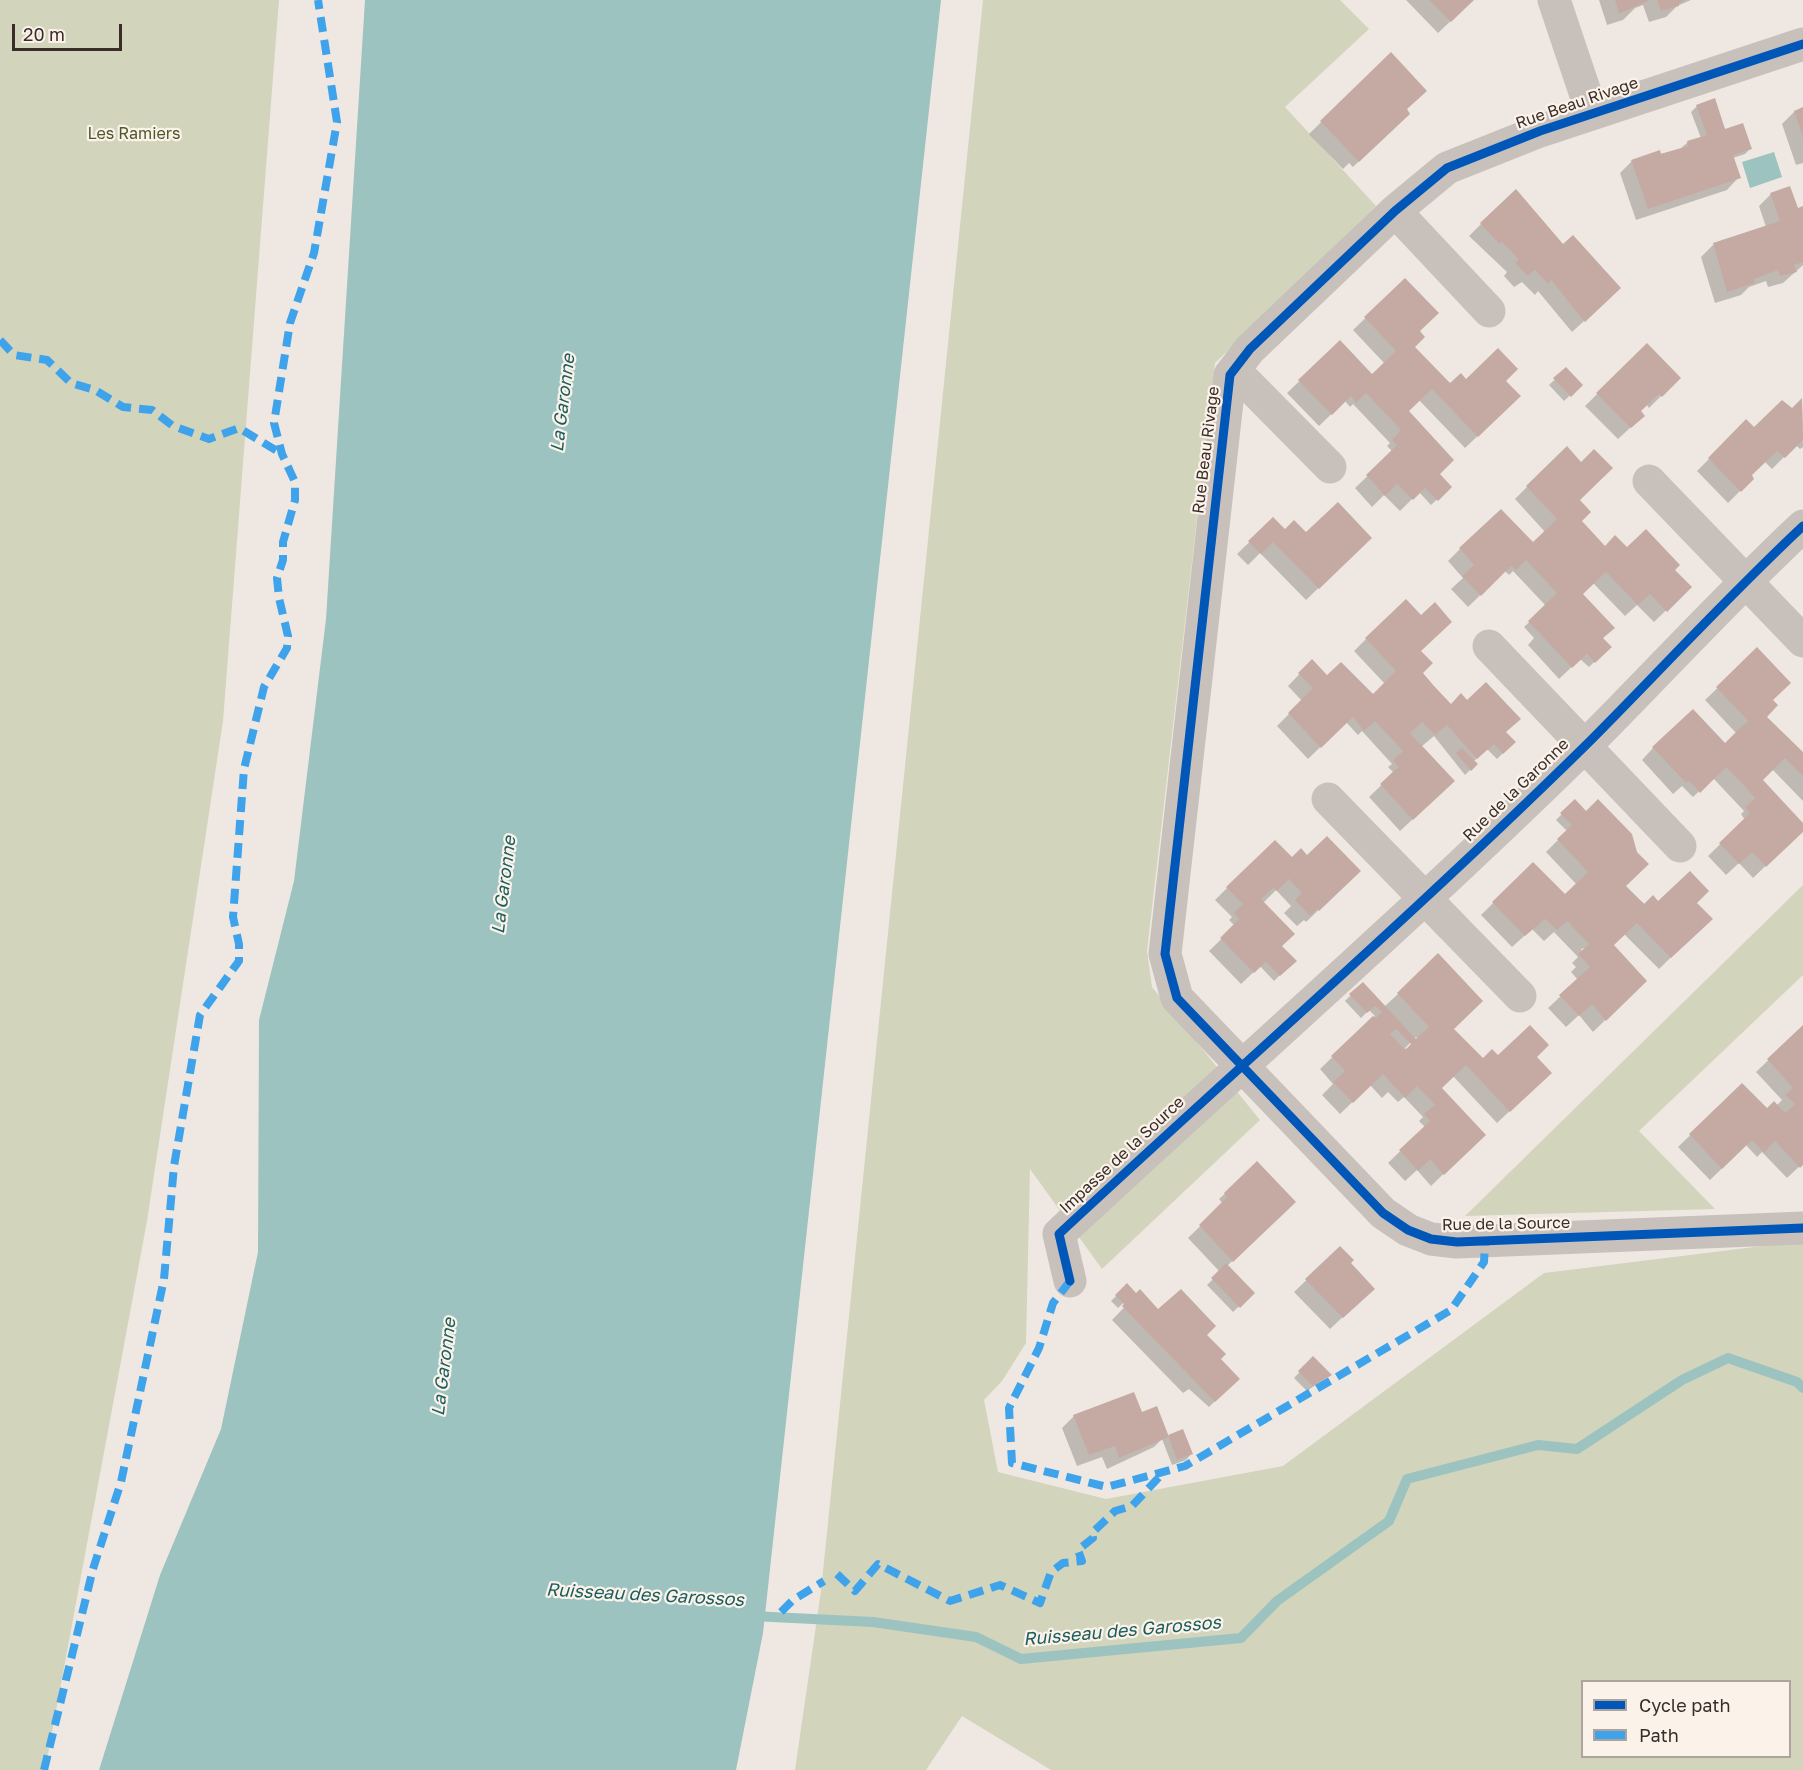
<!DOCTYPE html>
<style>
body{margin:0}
#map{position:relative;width:1803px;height:1770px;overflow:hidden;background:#efe8e2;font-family:"Golos Text",sans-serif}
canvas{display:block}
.legend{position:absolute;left:1581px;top:1680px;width:210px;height:78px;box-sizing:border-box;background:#fbf2ea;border:2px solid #aea39d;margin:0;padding:8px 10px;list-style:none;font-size:18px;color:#3a2d29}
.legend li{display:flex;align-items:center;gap:12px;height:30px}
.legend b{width:30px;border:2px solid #aea39d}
.scale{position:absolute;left:12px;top:24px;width:110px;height:27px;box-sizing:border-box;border:3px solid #3a2d29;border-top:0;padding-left:8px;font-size:18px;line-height:21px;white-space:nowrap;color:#3a2d29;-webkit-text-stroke:4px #fbf2ea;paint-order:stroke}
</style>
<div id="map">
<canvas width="1803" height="1770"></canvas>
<ul class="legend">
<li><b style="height:8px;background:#0057b8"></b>Cycle path</li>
<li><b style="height:8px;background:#3fa3eb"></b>Path</li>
</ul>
<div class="scale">20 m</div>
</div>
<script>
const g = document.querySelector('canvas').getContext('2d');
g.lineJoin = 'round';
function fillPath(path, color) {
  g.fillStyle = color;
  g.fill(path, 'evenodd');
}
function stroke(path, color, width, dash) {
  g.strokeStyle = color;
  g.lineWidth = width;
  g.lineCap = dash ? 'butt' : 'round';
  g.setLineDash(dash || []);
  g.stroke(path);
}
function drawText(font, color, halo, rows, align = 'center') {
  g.font = font + ' "Golos Text",sans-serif';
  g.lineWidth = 4.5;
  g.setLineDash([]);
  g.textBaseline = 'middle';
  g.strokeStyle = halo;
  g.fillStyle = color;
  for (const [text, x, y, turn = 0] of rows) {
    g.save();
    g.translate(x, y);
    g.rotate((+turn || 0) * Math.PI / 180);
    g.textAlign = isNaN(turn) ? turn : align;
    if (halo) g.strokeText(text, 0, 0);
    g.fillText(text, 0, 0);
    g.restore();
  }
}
fillPath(new Path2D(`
 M0,0h279l-56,721 -76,500 -102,549h-45z
 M983,0h357l29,29 -84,78 91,99 -161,157 -68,588 5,36 108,133 -158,149 -72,-100 -4,174 -24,38 -18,19 14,72 108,27 177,-33 261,-193 259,-32v529h-752l-89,-54 -36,54h-131l26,-179zM1582,1682h208v74h-208z
 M1803,885v90l-164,156 76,78 -250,7z`), '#d2d4bc');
fillPath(new Path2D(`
 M365,0h576l-178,1633 -27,137h-637l61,-195 61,-146 37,-177 1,-232 35,-139 32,-262z
 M1774,152l8,25 -32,11 -8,-26z`), '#9dc3c0');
fillPath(new Path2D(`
 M1406,0h67l-35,33z
 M1599,0h92l-14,6 -11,11 -17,5 -6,-17 -8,3 -12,12 -16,5z
 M1391,54l17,59 -55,54 -4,-4 -6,6 -34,-35z
 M1697,106l53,43 -5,5 -12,4 6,19 -12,13 -91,30 -16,-47 12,-12 48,-12 8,-7 13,-4 -10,-26z
 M1803,109v54l-7,2 -14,-41 12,-12z
 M1771,194l26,16 6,-2v57l-20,18 -15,4 -2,-6 -17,6 -8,8 -26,8 -14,-46 12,-12 53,-18 -7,-21z
 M1481,224l126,76 -35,32 -34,-41 -3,4 -13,-13 -8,5 -10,-11 3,-4 -38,-36z
 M1405,280l13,52 -5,15 37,38 16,-4h38l3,27 -42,40 -46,-48 -12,12 31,62 12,13 -19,18 -12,-13 -19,19 -16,-16 -12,12 -17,-19 38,-36 -6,-6 3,-3 -37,-39 -3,3 -5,-6 -26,25 -32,-33 53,-51 32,34 13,-12 -32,-34z
 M1647,345l32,33 -30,30 -2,-3 -8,7 4,4 -25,23 -33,-33z
 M1566,369l15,16 -17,16 -15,-16z
 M1802,400l1,47 -3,2 -4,-4 -24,24 -8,-8 -14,14 2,4 -24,24 -31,-32 49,-49 8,8 37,-20z
 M1566,448l14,73 25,26h20l48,23 17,17 -36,35 -17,-17 -12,11 -32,-33 -12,11 20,45 9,8 -21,20 -9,-8 -21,20 -31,-34 6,-7 -10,-11 22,-21 -33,-35 -4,4 -4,-4 -37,36 -17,-18 12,-11 -15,-17 12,-12 73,-5 12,-12 -30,-33z
 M1273,519l12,12 85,7 -64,62 -46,-47 -12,12 -11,-11z
 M1366,639l53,13 1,21 31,33 54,26 9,10 -17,17 -10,-10 -13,12 2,3 -11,11 -31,-39 -13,11 20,46 -41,38 -31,-34 25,-24 -6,-6 4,-3 -30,-33 -4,4 -12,-13 -38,37 -31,-33 25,-25 -14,-15 24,-25 15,16 46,19 12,-12 -31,-33z
 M1757,650l14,51 -6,16 38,38v46l-31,-32 -11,11 42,46v4l-50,48 -14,-15 -13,12 -18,-19 37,-36 -4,-6 3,-3 -31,-33 -20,19 -11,-11 -9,8 -31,-34 11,-12 72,-3 12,-11 -32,-34z
 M1575,801l49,85 25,22 46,-5 3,28 -39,38 -35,-35 -12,11 21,48 -40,39 -14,-17 -13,12 -18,-19 30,-28 -7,-8 5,-5 -4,-4 6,-6 -24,-25 -10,9 -12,-12 -20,18 -31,-32 52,-51 32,32 12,-11 -31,-33 21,-21 -11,-11zM1583,948l8,8 -2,2 -8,-8z
 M1307,857l52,14 -53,51 -2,-2 -7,6 -13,-13 7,-7 -15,-16 -13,13 17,43 14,15 -20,20 -14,-15 -19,18 -32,-33 26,-25 -6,-6 3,-3 -17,-17 12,-12 65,-29z
 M1362,984l22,23 14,-13 54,35 30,32 14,-6 39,2 3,27 -41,39 -44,-47 -13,12 32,58 -41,40 -14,-16 -12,11 -17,-18 37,-36 -6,-6 4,-4 -19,-20 -6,5 -10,-10 -6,6 -12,-13 -30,29 -18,-19 11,-11 -13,-15 55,-53 -6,-6 -8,8 -16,-17zM1416,1037l2,3 -11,10 -2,-2z
 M1803,1027v136l-16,15 -25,-26 -5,5 -11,-12 -36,35 -32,-33 64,-62 25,25 10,-5 5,-5 -26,-28z
 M1257,1164l25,50 -55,52 26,27 -20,19 -26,-27 13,-13 -32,-34 35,-34 -4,-5z
 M1340,1248l9,15 12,37 -31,29 -36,-37z
 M1127,1285l7,8 -16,15 -7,-7z
 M1140,1291l18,20 47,24 14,24 19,20 -29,28 -20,-18 -6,4 -71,-73z
 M1313,1358l17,17 -23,16 -13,-13z
 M1141,1414l26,23 15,-6 9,23 -5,6 -14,5 -10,-26 -8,8 -47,22 -5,-12 -25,9 -15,-38 12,-12z`), '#0003');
stroke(new Path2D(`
 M752,1616l121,6 103,15 45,22 220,-21 36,-37 112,-80 18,-42 131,-34 39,4 105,-69 46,-22 69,24 6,6`), '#9dc3c0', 10);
fillPath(new Path2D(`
 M1429,0h45l-23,22z
 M1615,0h33v1l-29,13z
 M1657,0h29l-7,3v3l-18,5z
 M1391,52l36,39 -20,18 3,5 -51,48 -39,-41z
 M1715,98l10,31 18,-6 9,26 -19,6 8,23 -93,31 -17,-49 29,-10 1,4 27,-8 -1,-5 20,-6 -11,-30z
 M1803,107v30l-9,-26z
 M1790,186l8,22 5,-2v56l-9,3 3,7 -17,4 -2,-6 -24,9 1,4 -28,9 -14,-49 67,-22 -10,-28z
 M1516,189l47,55 10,-9 48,53 -36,34 -34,-42 -3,4 -13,-14 -8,6 -12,-14 4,-2 -17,-18 -3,2 -19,-21z
 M1405,278l34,35 -19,18 5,6 -10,10 35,36 11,-10 5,6 32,-31 20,21 -12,12 15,15 -43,41 -46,-48 -23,22 45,49 -14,14 12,13 -14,14 -13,-13 -12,12 -16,-16 -12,12 -19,-21 31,-30 -5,-5 9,-10 -35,-37 -10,10 -5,-7 -19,19 -34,-35 42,-40 32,34 24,-23 -32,-34z
 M1647,343l34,35 -19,19 -3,-3 -18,17 4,5 -14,12 -35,-35z
 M1566,367l17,18 -12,12 -18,-19z
 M1802,398l1,42 -18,18 -8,-7 -25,24 2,4 -13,13 -33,-34 38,-39 8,8 28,-27 10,8z
 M1567,446l14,16 13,-13 19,19 -33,32 11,12 -9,9 23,25 10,-11 12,12 19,-18 34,36 -5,5 17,17 -25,25 -17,-18 -12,11 -32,-33 -23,22 32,34 -12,10 9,9 -17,16 -8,-9 -15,14 -44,-47 29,-28 -31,-33 -10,10 -5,-4 -30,30 -19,-20 12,-11 -15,-17 42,-39 32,33 24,-23 -31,-33z
 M1338,502l34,36 -53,51 -46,-47 -12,12 -13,-13 25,-24 12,12 9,-9 12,12z
 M1406,599l15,16 14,-13 17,20 -31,29 12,12 -10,10 11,13 17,18 10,-11 6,7 19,-18 35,37 -15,13 10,10 -13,12 -9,-10 -17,15 -30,-34 -12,10 -13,-13 -12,11 45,48 -42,39 -33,-36 18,-17 -5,-7 10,-9 -28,-30 -11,10 -11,-14 -32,31 -33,-35 25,-25 -15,-15 14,-14 15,16 14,-13 32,32 23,-23 -31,-33z
 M1757,647l34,36 -18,17 5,5 -11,12 36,35v24l-18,-18 -22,22 40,43v9l-37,35 -14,-15 -13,12 -20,-21 31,-30 -5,-6 10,-9 -17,-19 -12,-12 -26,26 -11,-12 -3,2 -34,-36 41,-38 32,34 12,-12 11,-10 -32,-34z
 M1462,748l16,16 -7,7 -15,-18z
 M1575,799l11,12 12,-12 34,35 5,18 12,12 -23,22 18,18 9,-9 5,6 32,-30 19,20 -12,12 16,16 -42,39 -34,-35 -23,22 33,36 -41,40 -14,-17 -13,12 -20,-21 31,-28 -12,-13 11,-10 -22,-23 -10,9 -12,-11 -20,17 -33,-34 41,-40 32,32 23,-22 -31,-33 15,-14 -12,-12z
 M1327,836l34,35 -42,40 -2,-2 -7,7 -15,-16 7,-7 -13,-14 -12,12 -4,-3 -12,11 34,35 -13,12 15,15 -17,15 -14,-14 -12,11 -34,-35 19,-19 -5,-6 9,-9 -17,-17 49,-47 17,17 9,-9 6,7z
 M1438,953l45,48 -29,28 29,29 9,-9 6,6 32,-30 19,20 -12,12 15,16 -42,39 -44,-47 -24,23 44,47 -42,40 -14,-16 -12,12 -19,-21 31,-29 -6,-7 11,-9 -18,-19 -12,12 -22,-24 -30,29 -20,-21 12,-11 -14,-15 42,-40 3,2 6,-6 -7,-6 -8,7 -18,-19 14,-12 53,57 13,-12 -32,-34zM1396,1029l15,15 -6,6 -15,-16z
 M1803,1025v140l-3,3 -25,-27 -11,12 -12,-13 -30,29 -33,-35 53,-51 25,25 7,-7 11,12 10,-9 -10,-9 8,-7 -26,-29z
 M1257,1161l39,41 -63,60 -34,-37 28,-28 -3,-4z
 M1340,1246l14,14 -3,3 24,26 -32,29 -38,-39z
 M1226,1263l29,30 -15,15 -29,-30z
 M1127,1283l9,10 4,-4 18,20 23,-20 35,37 -9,9 19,19 -5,5 19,20 -25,23 -93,-96 2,-2 -9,-9z
 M1313,1356l19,19 -19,11 -15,-15z
 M1134,1392l8,20 15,-6 12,31 -50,21 -4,-12 -26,9 -16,-40z
 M1183,1429l10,25 -16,6 -9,-25z`), '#c4aaa3');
stroke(new Path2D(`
 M1554,0l38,113
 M1803,44l-263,87 -93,37 -52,43 -145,138 -20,26 -65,579 12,44 206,215 25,17 23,9 26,3 346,-14
 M1395,211l94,100
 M1230,375l16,7 84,85
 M1649,481l154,160
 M1489,646l191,200
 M1328,799l192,197
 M1070,1281l-11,-47c175,-163 355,-320 526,-488 73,-73 142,-149 218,-220`), '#c8c0bb', 33);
stroke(new Path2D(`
 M0,340l14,15 33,5 24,23 24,7 28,17 29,3 21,16 36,13 30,-11 43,26
 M1070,1281l-17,22 -14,45 -30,60 3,55 95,24 78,-21 266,-156 33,-48 1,-19
 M837,1574l18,17 23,-27 72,37 50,-16 40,18 11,-31 12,-9 19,-2 -4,-11 15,-12 -1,-5 23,-22 17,-5 30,-32
 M781,1612l12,-12 31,-19
 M44,1770l49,-201 28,-87 43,-203 10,-113 26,-151 39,-54v-17l-6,-27 11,-148 20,-82 23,-39 1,-12 -9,-38 -2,-20 6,-18v-18l12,-42v-18l-13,-28 -8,-31 16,-100 24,-70 23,-131 -19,-122`), '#3fa3eb', 8, [15, 8]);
stroke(new Path2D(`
 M1803,44l-263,87 -93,37 -52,43 -145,138 -20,26 -65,579 12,44 206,215 25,17 23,9 26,3 346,-14
 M1070,1281l-11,-47c175,-163 355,-320 526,-488 73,-73 142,-149 218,-220`), '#0057b8', 9);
drawText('16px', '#3a2d29', '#fbf2ea', [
 ["Rue Beau Rivage",1577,103,-19],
 ["Rue Beau Rivage",1206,450,-83],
 ["Rue de la Garonne",1516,790,-44],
 ["Impasse de la Source",1122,1155,-43],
 ["Rue de la Source",1506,1224,-1]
]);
drawText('16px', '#4c5a2b', '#fbf2ea', [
 ["Les Ramiers",134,134]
]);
drawText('italic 18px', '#1b5e5e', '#fbf2ea', [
 ["La Garonne",563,403,-83],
 ["La Garonne",504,885,-83],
 ["La Garonne",444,1367,-83],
 ["Ruisseau des Garossos",645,1595,3],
 ["Ruisseau des Garossos",1122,1631,-5]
]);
</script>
